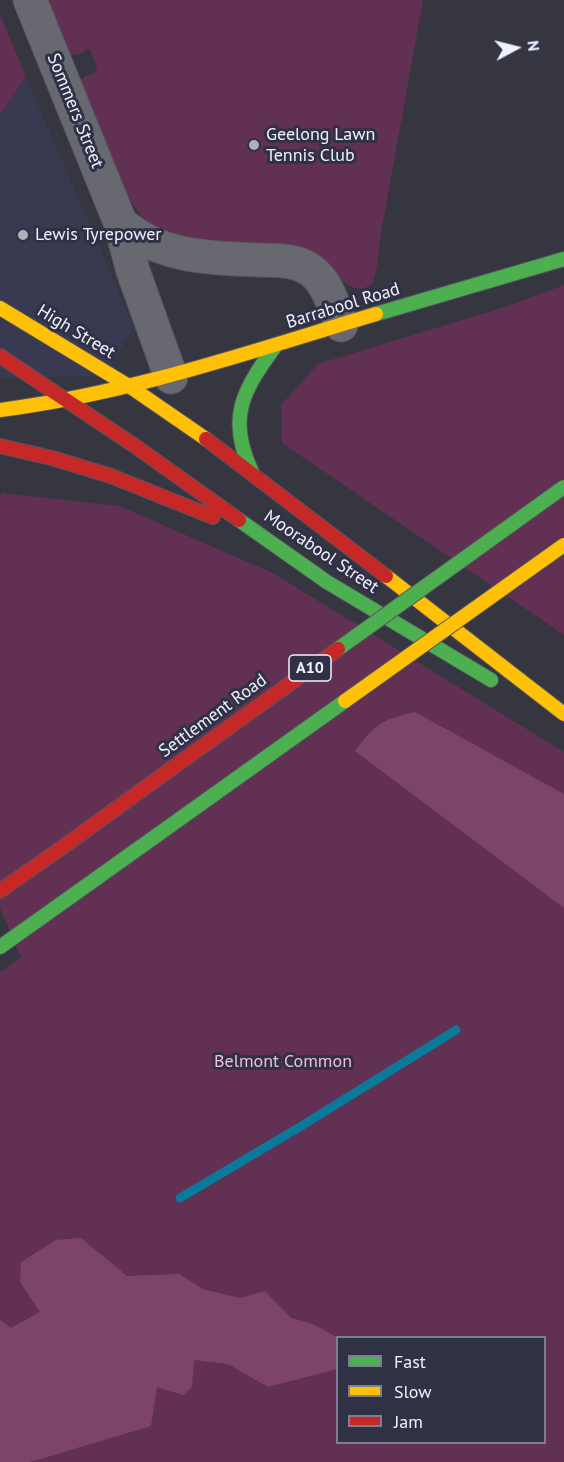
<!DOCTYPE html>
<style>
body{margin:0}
#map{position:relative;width:564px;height:1462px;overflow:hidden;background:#363641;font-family:"PT Sans",sans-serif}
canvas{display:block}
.legend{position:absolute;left:336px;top:1336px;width:210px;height:108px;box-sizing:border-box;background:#313146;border:2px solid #7d7e90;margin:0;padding:8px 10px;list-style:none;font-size:18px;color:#f0f1ff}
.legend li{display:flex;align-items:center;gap:12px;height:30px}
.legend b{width:30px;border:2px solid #7d7e90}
.north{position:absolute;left:486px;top:18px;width:60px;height:60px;-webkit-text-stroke:4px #313146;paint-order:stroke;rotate:83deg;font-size:16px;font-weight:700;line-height:24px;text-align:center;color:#f0f1ff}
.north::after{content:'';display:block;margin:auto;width:21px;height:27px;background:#f0f1ff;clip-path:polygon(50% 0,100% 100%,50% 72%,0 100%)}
</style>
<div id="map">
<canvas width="564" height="1462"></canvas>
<ul class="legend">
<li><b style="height:8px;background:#4caf50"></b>Fast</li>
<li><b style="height:8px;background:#ffc107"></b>Slow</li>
<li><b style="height:8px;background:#c62828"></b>Jam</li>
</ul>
<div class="north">N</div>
</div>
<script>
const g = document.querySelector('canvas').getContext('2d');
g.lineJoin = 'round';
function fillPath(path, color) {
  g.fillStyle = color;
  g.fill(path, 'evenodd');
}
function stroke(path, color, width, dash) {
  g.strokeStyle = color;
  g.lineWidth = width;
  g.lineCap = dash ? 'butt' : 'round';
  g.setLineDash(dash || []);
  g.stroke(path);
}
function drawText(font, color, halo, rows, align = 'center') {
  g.font = font + ' "PT Sans",sans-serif';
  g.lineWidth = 6;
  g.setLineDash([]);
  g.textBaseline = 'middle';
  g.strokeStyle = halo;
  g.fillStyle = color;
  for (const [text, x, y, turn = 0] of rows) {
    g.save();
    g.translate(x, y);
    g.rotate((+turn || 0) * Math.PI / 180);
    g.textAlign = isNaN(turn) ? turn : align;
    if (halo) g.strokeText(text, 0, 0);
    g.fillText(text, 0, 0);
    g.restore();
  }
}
fillPath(new Path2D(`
 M26,77l103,239 2,12 -3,9 -23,39 -105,2v-263z`), '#393951');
fillPath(new Path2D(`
 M48,0h375l-42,233c-3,17 -2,36 -9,52l-10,4 -10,-2 -15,-9 -18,-22 -22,-7 -102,-4 -36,-13 -16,-14 -15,-20 -47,-117 3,-4 11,-4 2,-5 -7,-18 -4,-1 -4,4 -11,2z
 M0,14l26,63 -26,38z
 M564,285v350l-282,-192 -1,-38 37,-41 190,-58z
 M2,493l117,13 154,67 291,179v710h-564v-490l21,-15 -21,-49v-412zM338,1338h206v104h-206z`), '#613052');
fillPath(new Path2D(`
 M415,712l149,82v114l-209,-157c20,-27 28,-32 60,-39z
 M81,1238l46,38 52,-2 24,15 37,9 25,-7 26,27 24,7 23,13 -1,31 -69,18 -40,-23 -34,-4 -2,27 -9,8 -26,-8 -6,39 -121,36h-30v-142l11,8 29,-16 -20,-30 1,-20 35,-22z`), '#7d446b');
stroke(new Path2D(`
 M180,1198l123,-73 153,-95`), '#0a7a9a', 9);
const street = new Path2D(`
 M30,0l90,222 13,49 38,106
 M120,222c39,36 89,36 140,38 19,1 37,-1 53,12 15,12 21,35 28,53`);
const fast = new Path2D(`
 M376,314l188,-55
 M252,472c-26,-54 -9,-82 24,-127
 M239,520l88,62 164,98
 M0,947l83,-59`);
const slow = new Path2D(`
 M0,308l132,80 74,51
 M0,410c132,-17 249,-58 376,-96
 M386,576l178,138`);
const jam = new Path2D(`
 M0,356l135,90 104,74
 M206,439l180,137
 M0,446l52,12 59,18 102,41
 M0,891l57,-40`);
stroke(street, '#55555f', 35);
stroke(fast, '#55555f', 16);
stroke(slow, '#55555f', 16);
stroke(jam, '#55555f', 16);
stroke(street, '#686871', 33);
stroke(fast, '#4caf50', 14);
stroke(slow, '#ffc107', 14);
stroke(jam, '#c62828', 14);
const fastBridge = new Path2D(`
 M338,649l226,-162
 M83,888l262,-187`);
const slowBridge = new Path2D(`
 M345,701l219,-156`);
const jamBridge = new Path2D(`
 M57,851l281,-202`);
stroke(fastBridge, '#55555f', 16, []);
stroke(slowBridge, '#55555f', 16, []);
stroke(jamBridge, '#55555f', 16, []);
stroke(fastBridge, '#4caf50', 14);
stroke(slowBridge, '#ffc107', 14);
stroke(jamBridge, '#c62828', 14);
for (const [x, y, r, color] of [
 [254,145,6,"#afb0bc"],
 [23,235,6,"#afb0bc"]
]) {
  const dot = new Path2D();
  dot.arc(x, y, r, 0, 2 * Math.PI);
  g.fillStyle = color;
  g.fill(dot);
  stroke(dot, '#313146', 2);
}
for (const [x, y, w] of [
 [310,668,42]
]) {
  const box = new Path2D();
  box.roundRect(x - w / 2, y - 13, w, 26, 4.5);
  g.fillStyle = '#313146';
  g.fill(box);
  stroke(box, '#f0f1ff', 1.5);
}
drawText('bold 16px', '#f0f1ff', null, [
 ["A10",310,668]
]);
drawText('18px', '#f0f1ff', '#313146', [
 ["Sommers Street",75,111,68],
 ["Barrabool Road",343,306,-17],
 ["High Street",76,332,31],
 ["Moorabool Street",321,552,34],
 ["Settlement Road",213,716,-36]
]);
drawText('18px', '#f0f1ff', '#313146', [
 ["Geelong Lawn",266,135],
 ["Tennis Club",266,156],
 ["Lewis Tyrepower",35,235]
], 'left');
drawText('18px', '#f6bbdf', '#313146', [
 ["Belmont Common",283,1062]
]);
</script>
